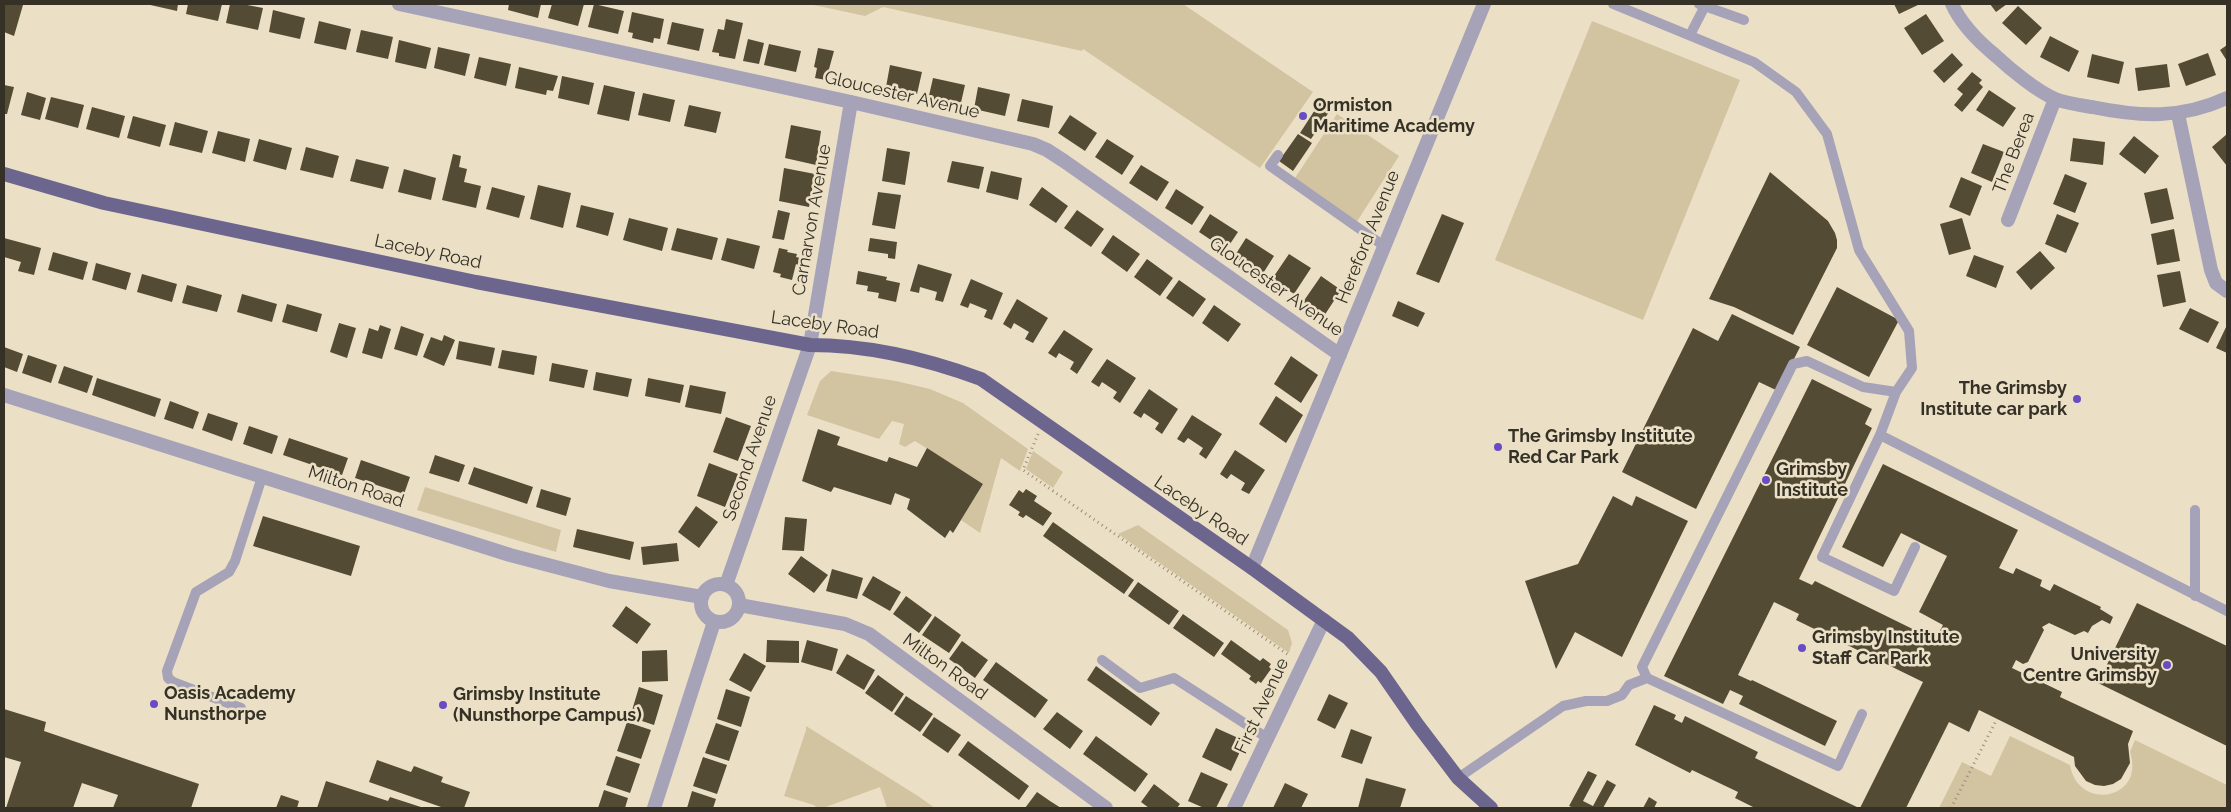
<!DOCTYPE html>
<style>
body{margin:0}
#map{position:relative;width:2231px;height:812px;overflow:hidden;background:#ebe0c5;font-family:Raleway,sans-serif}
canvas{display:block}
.frame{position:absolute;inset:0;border:5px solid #353126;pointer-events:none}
</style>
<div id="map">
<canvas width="2231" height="812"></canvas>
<div class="frame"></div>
</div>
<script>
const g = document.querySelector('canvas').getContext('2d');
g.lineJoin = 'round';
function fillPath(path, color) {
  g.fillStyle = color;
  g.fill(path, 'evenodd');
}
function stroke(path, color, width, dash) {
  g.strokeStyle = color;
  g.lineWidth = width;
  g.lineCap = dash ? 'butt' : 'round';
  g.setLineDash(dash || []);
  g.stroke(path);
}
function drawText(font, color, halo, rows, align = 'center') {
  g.font = font + ' Raleway,sans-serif';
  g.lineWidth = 5;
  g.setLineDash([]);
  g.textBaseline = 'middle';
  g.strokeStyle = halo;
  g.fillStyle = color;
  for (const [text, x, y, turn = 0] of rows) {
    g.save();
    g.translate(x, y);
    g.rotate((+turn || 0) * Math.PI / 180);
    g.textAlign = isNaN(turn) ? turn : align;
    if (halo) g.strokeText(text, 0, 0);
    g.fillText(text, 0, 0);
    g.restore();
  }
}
fillPath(new Path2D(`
 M809,4h374l130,88 -53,76 -177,-119 -1,2 -199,-44 -18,9z
 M1592,21l148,59 -97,240 -148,-60z
 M1337,114l62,42 -43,67 -63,-42z
 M831,371l65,10 34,8 33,14 65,46 -8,22 -19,-13 -21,75 -19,-13 22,-36 -68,-43 -10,6 -6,-3 5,-20 -12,-3 -13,18 -72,-24 13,-34z
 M1033,451l30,21 -10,16 -27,-19z
 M425,487l136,43 -5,22 -139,-42z
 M1138,525l150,105 4,13 -3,10 -171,-119z
 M806,726l112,70 17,12h-48l-7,-21 -57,21h-6l-3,-3 -30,-9 22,-66z
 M2010,736l60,29c8,47 76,35 60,-13l5,-12 92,45v23h-288l23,-46 29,14z`), '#d2c4a1');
fillPath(new Path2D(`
 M4,4l19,1 -9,31 -10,-4z
 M146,4h32l-1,7z
 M188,4h34l-4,17 -32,-7z
 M230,4h12l21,4 -5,22 -32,-7z
 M509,4h32l-3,14 -30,-8z
 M552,4h32l-6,22 -30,-8z
 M594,4l30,7 -6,23 -30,-7z
 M1894,4h26l-21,10z
 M1990,4h17l-11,8z
 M2018,6l24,22 -16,17 -24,-22z
 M273,10l32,8 -5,21 -31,-7z
 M632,12l32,7 -4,20 -6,-1 -1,5 -21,-5 1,-5 -5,-1z
 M1926,14l18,27 -22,14 -18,-27z
 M726,19l17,4 -8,36 -16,-3v-3l-7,-1 6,-23 6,1z
 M319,21l32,8 -5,21 -32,-7z
 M672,22l32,7 -5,22 -32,-7z
 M361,30l32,7 -5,22 -32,-7z
 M2050,36l29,15 -10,21 -29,-15z
 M748,39l16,4 -5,21 -16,-3z
 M399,40l32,8 -5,21 -31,-7z
 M769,44l32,7 -5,21 -32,-7z
 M2227,45v16l-7,-11z
 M438,47l32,7 -5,22 -31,-8z
 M818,48l16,3 -8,29 -11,-2 2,-10 -3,-1z
 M1952,53l11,12 -19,18 -11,-12z
 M2208,53l8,22 -30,11 -8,-22z
 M2092,54l32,8 -5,22 -32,-7z
 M479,57l32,7 -5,22 -32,-8z
 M2167,64l3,23 -32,4 -3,-23z
 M890,65l32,7 -5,22 -31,-7z
 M519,67l39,9 -5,15 -6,-1 -1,5 -31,-7z
 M1972,72l10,8 -3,3 4,4 -21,25 -8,-7 9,-11 -6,-5z
 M562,76l32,7 -5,22 -31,-7z
 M933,78l32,7 -5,22 -32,-7z
 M4,85l10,2 -7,27h-3z
 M604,85l31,7 -6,29 -32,-7z
 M978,87l32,7 -5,22 -31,-7z
 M1989,90l27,18 -13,19 -27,-17z
 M27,92l19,6 -6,22 -19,-5z
 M643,93l32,7 -5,22 -32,-7z
 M51,97l33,8 -6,23 -33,-9z
 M1022,99l31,7 -4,22 -32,-7z
 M1322,99l11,7 -22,33 -11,-6z
 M689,105l32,7 -5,21 -32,-7z
 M92,107l33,9 -6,22 -33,-9z
 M1070,115l27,18 -12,18 -27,-18z
 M133,116l33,9 -6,22 -33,-9z
 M175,122l33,9 -6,22 -33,-8z
 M791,125l30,6 -5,34 -31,-7z
 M218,131l32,8 -5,23 -33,-9z
 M1298,134l14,9 -19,28 -14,-10z
 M2227,134v32l-15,-19z
 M2134,136l25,20 -14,18 -26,-20z
 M2073,138l32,4 -2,23 -33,-4z
 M259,139l33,9 -6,22 -33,-9z
 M1107,139l27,17 -12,19 -27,-18z
 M1983,144l21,8 -12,30 -21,-9z
 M306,147l33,9 -6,22 -33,-8z
 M887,148l23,4 -5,33 -23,-4z
 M453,154l8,2 -2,11 8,2 -3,13 17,4 -5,22 -34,-8z
 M356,159l33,8 -6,22 -33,-8z
 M952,161l32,6 -5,22 -32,-7z
 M1141,165l28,17 -12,19 -28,-18z
 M784,168l31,6 -6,33 -30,-6z
 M404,169l32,9 -5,22 -33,-8z
 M991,171l31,7 -4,22 -32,-8z
 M1770,172l58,49 7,12 2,7v8l-44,87 -59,-28 -25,-8z
 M2065,174l22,9 -12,30 -22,-9z
 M1961,177l21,9 -12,30 -21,-9z
 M538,185l33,8 -8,35 -33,-9z
 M492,187l33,9 -6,22 -33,-9z
 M1042,187l26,19 -12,17 -27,-18z
 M2167,188l7,31 -23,5 -7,-31z
 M1176,189l28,18 -12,18 -27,-17z
 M878,192l23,3 -6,34 -23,-4z
 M581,205l33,8 -6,23 -32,-9z
 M778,210l12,3 -6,27 -12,-2z
 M1077,210l27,19 -13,18 -27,-19z
 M1210,214l28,18 -12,18 -27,-18z
 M1442,214l22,9 -25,60 -23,-9z
 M2057,214l22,9 -13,30 -21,-9z
 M629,218l39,10 -6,23 -39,-11z
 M1962,218l9,31 -22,6 -9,-31z
 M677,228l41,10 -6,22 -41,-10z
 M2174,229l6,32 -23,4 -6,-31z
 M1113,235l27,19 -13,18 -26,-19z
 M4,238l37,10 -7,27 -16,-4 3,-9 -17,-5z
 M727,238l33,8 -6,23 -33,-9z
 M870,238l27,4 -2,17 -7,-1v-4l-20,-3z
 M1246,238l28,18 -12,19 -28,-18z
 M779,248l9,2 -1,2 10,2 -1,3 4,1 -2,7 -2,-1 -4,16 -12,-3 1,-3 -8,-2z
 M2040,251l15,17 -24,22 -15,-18z
 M53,252l35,10 -5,18 -35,-10z
 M1289,254l22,14 -17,26 -22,-15z
 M1974,255l30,11 -8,22 -30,-12z
 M1147,259l26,19 -13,18 -26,-19z
 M96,263l35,10 -5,17 -34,-10z
 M918,264l34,10 -9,28 -8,-2 2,-8 -17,-5 -1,6 -9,-2z
 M858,271l29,6 -1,3 14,3 -4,19 -18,-4 1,-5 -12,-2 1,-5 -12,-2z
 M2180,271l6,31 -23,5 -6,-32z
 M142,274l35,10 -5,18 -35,-10z
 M1321,276l20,14 -17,26 -21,-14z
 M971,279l32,14 -11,27 -8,-3 3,-7 -17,-7 -2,5 -8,-3z
 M1179,280l27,19 -13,18 -27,-19z
 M187,285l35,10 -5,17 -35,-9z
 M1837,287l62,33 -30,57 -62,-32z
 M242,294l35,10 -5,18 -35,-10z
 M1017,299l31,19 -15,25 -8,-4 4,-7 -15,-9 -3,6 -8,-5z
 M1398,301l27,12 -7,14 -26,-11z
 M287,304l35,10 -5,18 -35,-10z
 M1214,305l27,19 -13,18 -26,-19z
 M2190,308l29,14 -11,21 -29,-14z
 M1732,314l68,33 -22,44 -19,-9 -63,127 -74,-37 71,-144 25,13z
 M339,323l17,5 -9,30 -17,-6z
 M380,325l11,4 -9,30 -20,-6 7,-25 9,3z
 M2227,325v28l-11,-5z
 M401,326l23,8 -7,22 -23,-7z
 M1064,330l29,19 -16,25 -7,-5 4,-7 -15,-9 -3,5 -8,-5z
 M444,335l11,5 -11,26 -21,-9 8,-20 11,4z
 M459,341l36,7 -4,18 -35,-7z
 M4,347l19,7 -6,18 -13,-5z
 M502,350l35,6 -3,19 -36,-7z
 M28,355l29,10 -6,18 -29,-10z
 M1291,356l27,19 -17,28 -27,-19z
 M1107,359l29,19 -16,25 -7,-5 4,-6 -15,-10 -3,5 -8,-5z
 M552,363l36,7 -4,18 -35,-7z
 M64,366l29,10 -6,17 -29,-10z
 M596,372l36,7 -4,18 -35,-7z
 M97,378l64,21 -6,18 -63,-22z
 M648,378l36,7 -4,18 -35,-7z
 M1812,379l60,30 -7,15 7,4 -73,151 13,6 3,-4 120,59 8,-15 -24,-13 28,-56 -46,-23 -18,34 -41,-20 41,-83 135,66 -19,38 14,6 3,-6 26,12 -2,6 10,5 4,-7 47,23 -1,2 13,8 -3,7 -8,-4 -10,6 -4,7 -4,-2 -9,4 -26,-12 -7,4 2,3 -16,32 -5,2 -7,-4 -4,8 50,24 -2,5 73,34 -5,13 2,19 -9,16 -8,5 -9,2 -9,-1 -9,-4 -11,-15 -1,-9 -95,-47 -10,22 -20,-10 -43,86h-46l63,-126 -127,-62 3,-6 -25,-12 -36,73 13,6 1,-1 85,41 -12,25 -86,-42 4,-8 -13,-6 -7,14 -59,-28z
 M690,385l36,7 -5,22 -36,-7z
 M1149,389l29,20 -16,25 -7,-5 4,-6 -15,-10 -3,5 -8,-5z
 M1276,396l27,19 -17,28 -27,-19z
 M170,401l29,11 -6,17 -29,-10z
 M208,413l30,10 -6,18 -30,-11z
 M1192,415l30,19 -16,25 -7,-5 4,-6 -15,-10 -4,5 -7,-4z
 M726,417l25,9 -13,35 -25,-9z
 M249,426l29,10 -6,18 -29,-10z
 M818,429l22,8 -3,8 50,17 2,-5 28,10 10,-19 56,36 -30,49 -3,-3 -5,8 -38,-29 3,-10 -15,-6 -4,12 -57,-18 -3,5 -29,-11z
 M289,438l59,20 -6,17 -59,-20z
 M1235,450l30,20 -16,24 -8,-4 4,-7 -14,-9 -4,5 -7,-5z
 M435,455l30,10 -6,17 -30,-9z
 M361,460l49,17 -6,17 -49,-16z
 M709,463l29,11 -13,33 -28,-11z
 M474,467l59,20 -6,17 -59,-20z
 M541,489l30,9 -5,18 -30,-9z
 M1026,489l11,7 -3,5 18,12 -9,13 -17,-11 -3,3 -5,-3 2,-3 -11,-7 10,-15 4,3z
 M1613,496l19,10 4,-10 52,25 -66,136 -47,-25 -19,37 -31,-88 53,-17z
 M696,506l22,16 -19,26 -21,-16z
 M263,516l97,30 -9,30 -98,-30z
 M785,517l22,2 -3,32 -22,-1z
 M1053,522l81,58 -10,14 -81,-58z
 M577,529l57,13 -4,18 -57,-13z
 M677,543l2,18 -36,4 -2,-18z
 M801,556l27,19 -14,18 -26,-19z
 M832,569l31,9 -6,21 -31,-8z
 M873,576l28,16 -11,19 -28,-16z
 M1138,582l41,29 -10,14 -41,-29z
 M906,596l26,19 -13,18 -26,-19z
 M2137,603l90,43v100l-129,-63z
 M626,606l25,18 -14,20 -25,-18z
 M1183,614l41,29 -10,14 -41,-29z
 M935,616l26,19 -12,18 -27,-18z
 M767,640l32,1v22l-33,-1z
 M807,640l31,9 -6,22 -31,-9z
 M1231,640l29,21 3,-3 8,6 -2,3 2,2 -10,14 -3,-2 -2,3 -7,-5 2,-3 -30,-22z
 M962,641l26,19 -13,18 -26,-19z
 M667,650l1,31 -26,1v-31z
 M744,653l22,13 -15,26 -22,-12z
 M847,654l28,16 -11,20 -28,-17z
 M996,662l52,38 -13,18 -52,-38z
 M1096,666l64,47 -9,13 -64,-46z
 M878,675l26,19 -12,18 -27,-19z
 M639,687l24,8 -9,30 -24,-8z
 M726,689l24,8 -9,30 -24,-8z
 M1329,694l19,9 -13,26 -18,-9z
 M906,696l27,18 -13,18 -26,-18z
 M1654,705l22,10 -2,4 8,4 3,-7 73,36 -3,6 104,50h-104l-20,-10 3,-6 -46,-22 -2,3 -55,-28z
 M4,709l42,13 -2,9 155,53 -8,24h-78l5,-13 -36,-12 -9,25h-67l15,-46 -17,-5z
 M1057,712l26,19 -13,18 -27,-20z
 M934,717l27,18 -13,18 -26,-18z
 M627,722l24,8 -10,29 -24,-8z
 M716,723l23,8 -10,30 -24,-8z
 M1216,728l29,13 -14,30 -29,-14z
 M1351,729l21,8 -10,27 -21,-7z
 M1096,736l52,38 -13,18 -52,-38z
 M968,741l61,45 -10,14 -61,-45z
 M616,756l24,8 -10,29 -24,-8z
 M703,757l24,8 -10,29 -24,-8z
 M377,760l34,12 3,-6 29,11 -2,5 29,10 -6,16h-20l-75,-26z
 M1588,771l9,4 -14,26 10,5 14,-26 9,5 -13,23h-29l-5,-2z
 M1201,772l27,12 -12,24h-12l-16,-7z
 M1366,778l40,11 -6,19 -29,-1v1h-13z
 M326,781l62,20 2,-4 34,11h-107z
 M1285,783l23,11 -7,14h-28z
 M1154,784l26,20 -3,4h-28l-8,-6z
 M604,790l24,8 -3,10h-27z
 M692,791l24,8 -3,9h-26z
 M1037,792l13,9 11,7h-36z
 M281,795l18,6 -2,7h-21z
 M1649,797l8,5 -3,6h-11z`), '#544b34');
stroke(new Path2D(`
 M1038,434l-15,36 267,186
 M1951,808l46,-89`), '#968e7b', 3, [1, 4]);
stroke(new Path2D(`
 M1613,4l141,58 42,30 31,42 32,116 50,81 3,37 -16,24 -16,43 -58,122 72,34 21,-44
 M1699,4l45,16
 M1690,35l16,-31
 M1278,155l-8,11 114,80
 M1880,435l347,176
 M2195,596v-86
 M1102,660l38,28 34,-10 95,61
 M1647,678l191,88 24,-52
 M241,708l-68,-26 -5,-4 -1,-7 29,-79 33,-20 6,-11 27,-84
 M1458,778l105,-72 23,-5h21l15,-6 7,-10 18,-7 -5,-11 151,-303 14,-3 56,26 33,5`), '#a6a3b9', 10);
stroke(new Path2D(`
 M399,4l452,98 182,42 14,6 17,11 276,194
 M1952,4c9,20 27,38 44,52 15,14 41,35 59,43 11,4 25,6 37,8 49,10 89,12 135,-9
 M2178,114l33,156 5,13 11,8
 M2008,220l47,-121
 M810,345l41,-243
 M4,395l506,160 99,26 93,16
 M1252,568l232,-564
 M739,605l106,19 24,10 237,174
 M1234,808l90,-188`), '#a6a3b9', 14);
stroke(new Path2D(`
 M701 603a19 19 0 1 1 38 0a19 19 0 1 1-38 0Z
 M726,585l84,-240
 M654,808l60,-186`), '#a6a3b9', 14);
stroke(new Path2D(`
 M4,174l100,29 372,79 334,63c58,0 117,14 171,34l271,189 96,70 33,34 36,52 41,54 33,30`), '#6c668e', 14);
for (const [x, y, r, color] of [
 [1303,116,5,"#694bc4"],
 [2077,399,5,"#694bc4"],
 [1498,447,5,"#694bc4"],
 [1766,480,5,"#694bc4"],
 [1802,648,5,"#694bc4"],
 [2167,665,5,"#694bc4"],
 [154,704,5,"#694bc4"],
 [443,705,5,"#694bc4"]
]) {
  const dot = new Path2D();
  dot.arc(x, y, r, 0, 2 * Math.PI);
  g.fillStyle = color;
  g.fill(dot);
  stroke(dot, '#ebe0c5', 2);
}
drawText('18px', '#353126', '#ebe0c5', [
 ["Gloucester Avenue",902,95,13],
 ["The Berea",2014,153,-69],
 ["Carnarvon Avenue",812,220,-80],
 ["Hereford Avenue",1368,237,-68],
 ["Laceby Road",428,252,12],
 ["Gloucester Avenue",1276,287,35],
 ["Laceby Road",825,325,8],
 ["Second Avenue",750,458,-71],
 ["Milton Road",356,487,18],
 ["Laceby Road",1201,511,34],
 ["Milton Road",945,667,36],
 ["First Avenue",1262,706,-65]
]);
drawText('bold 18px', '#353126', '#ebe0c5', [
 ["Ormiston",1313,106],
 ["Maritime Academy",1313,127],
 ["The Grimsby",2067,389,"right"],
 ["Institute car park",2067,410,"right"],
 ["The Grimsby Institute",1508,437],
 ["Red Car Park",1508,458],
 ["Grimsby",1776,470],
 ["Institute",1776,491],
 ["Grimsby Institute",1812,638],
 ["Staff Car Park",1812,659],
 ["University",2157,655,"right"],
 ["Centre Grimsby",2157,676,"right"],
 ["Oasis Academy",164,694],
 ["Nunsthorpe",164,715],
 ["Grimsby Institute",453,695],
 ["(Nunsthorpe Campus)",453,716]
], 'left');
</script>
